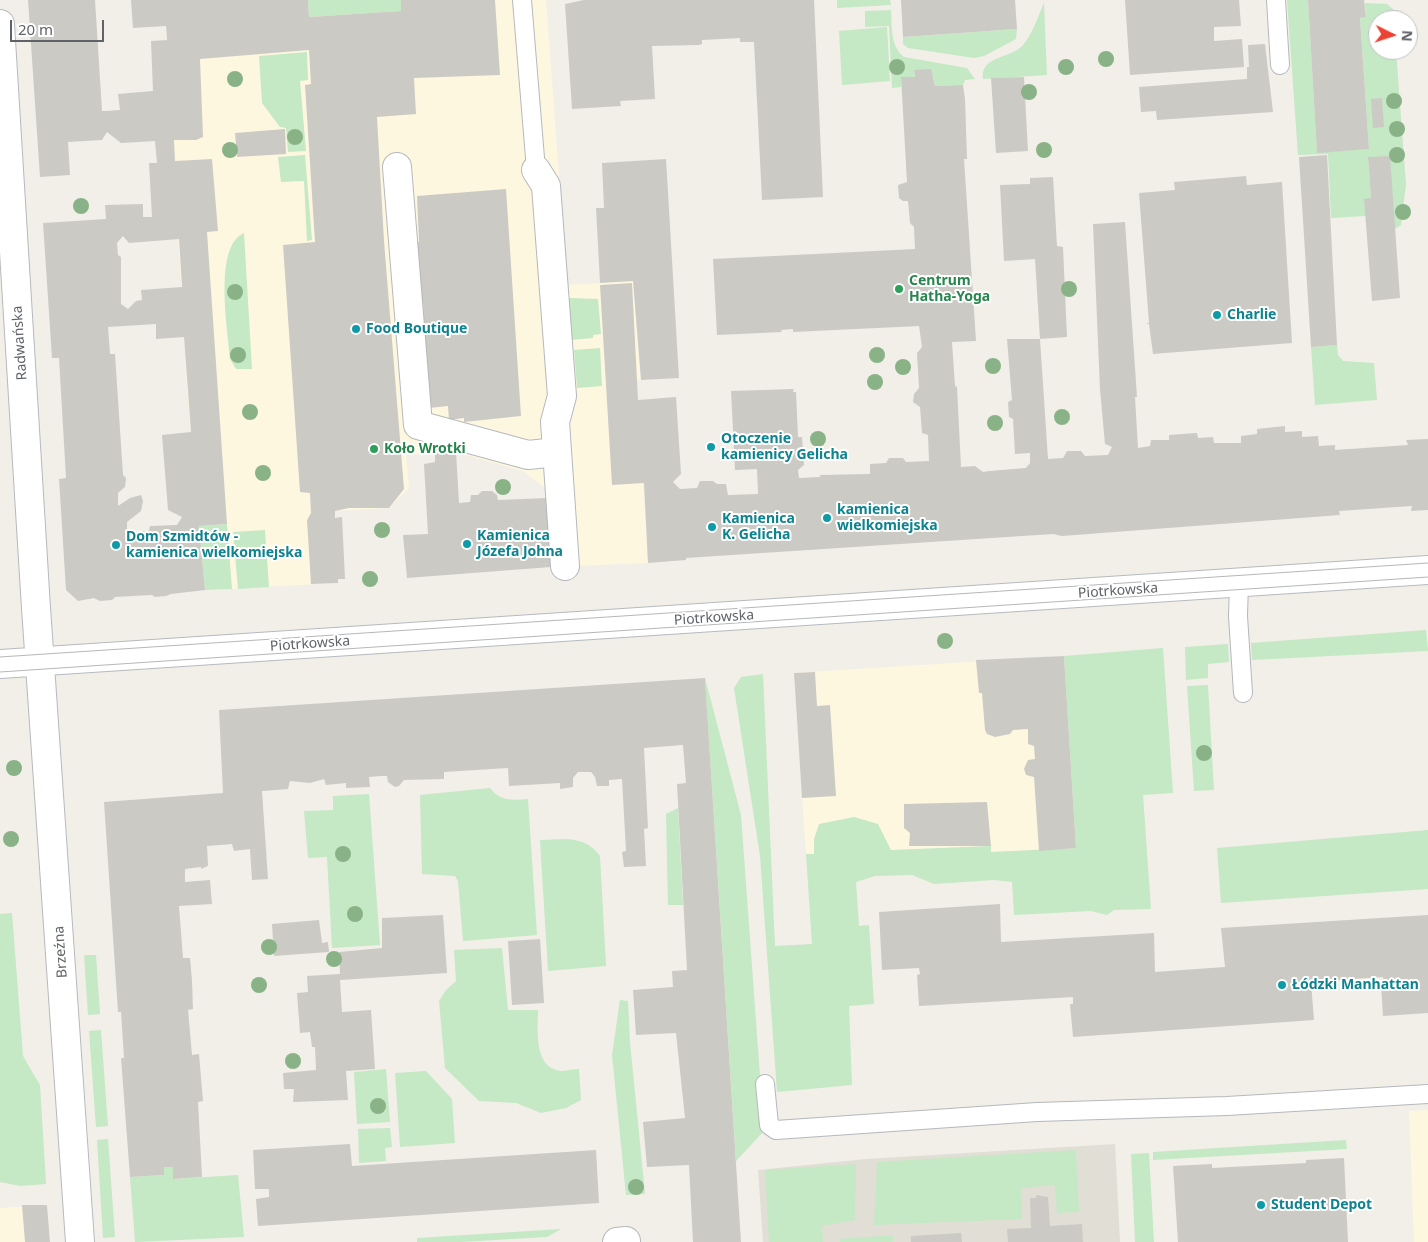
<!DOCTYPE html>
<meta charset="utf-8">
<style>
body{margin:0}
#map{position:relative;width:1428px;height:1242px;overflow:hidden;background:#f1efe8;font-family:"Noto Sans",sans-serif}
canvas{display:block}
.north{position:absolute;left:1368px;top:10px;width:50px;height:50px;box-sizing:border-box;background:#fff;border:1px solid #bfc1c3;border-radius:50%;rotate:94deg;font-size:14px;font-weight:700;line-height:20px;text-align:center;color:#5f6368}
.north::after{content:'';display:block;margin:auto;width:18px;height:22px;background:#ea4335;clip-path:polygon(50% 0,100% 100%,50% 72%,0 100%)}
.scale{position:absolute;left:10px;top:20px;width:94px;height:22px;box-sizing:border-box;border:2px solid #5f6368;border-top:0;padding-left:6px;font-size:15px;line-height:18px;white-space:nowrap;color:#5f6368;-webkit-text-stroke:4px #fff;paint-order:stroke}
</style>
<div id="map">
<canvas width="1428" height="1242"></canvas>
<div class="north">N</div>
<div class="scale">20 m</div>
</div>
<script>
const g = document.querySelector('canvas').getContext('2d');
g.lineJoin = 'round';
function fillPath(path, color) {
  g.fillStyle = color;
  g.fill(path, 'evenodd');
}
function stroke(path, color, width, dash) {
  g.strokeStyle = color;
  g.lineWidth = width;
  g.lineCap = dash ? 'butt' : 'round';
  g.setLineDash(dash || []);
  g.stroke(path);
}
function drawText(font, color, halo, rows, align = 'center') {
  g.font = font + ' "Noto Sans",sans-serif';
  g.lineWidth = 4;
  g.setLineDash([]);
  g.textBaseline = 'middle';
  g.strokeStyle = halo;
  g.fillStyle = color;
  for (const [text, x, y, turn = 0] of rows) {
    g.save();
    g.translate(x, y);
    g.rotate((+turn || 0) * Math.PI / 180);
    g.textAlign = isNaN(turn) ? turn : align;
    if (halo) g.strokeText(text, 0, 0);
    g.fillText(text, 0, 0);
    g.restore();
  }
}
fillPath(new Path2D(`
 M401,0h145l21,285 66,-4 8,99h-4l11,183 -97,4 -5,-78 -23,-18 -68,-19 -49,3 3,33 -20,20 -54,3 3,72 -133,7 -18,-202 -21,-362 235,-15z
 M1064,656l12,192 -85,4 -1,-6 -184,8 -12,-181z
 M1428,1110v132h-14l-5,-131z
 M47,1205l3,37h-50v-34z`), '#fef7e0');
fillPath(new Path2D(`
 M1115,1144l5,98h-357l-5,-72 108,-11z`), '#e1ded6');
fillPath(new Path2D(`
 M308,0h93v11l-92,6z
 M837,0h53l1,5 -54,3z
 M1287,0h21l9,152 52,-3 -9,-131 6,-1 -1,-14 22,1 6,5v11h-15v30h18l10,134 -5,41 -6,4 -27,-71 3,40 -5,18 -35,2 -3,-64 -30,1z
 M1044,3l3,72 -64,4c-3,-23 26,-20 39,-33 10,-10 16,-30 22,-43z
 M891,10c1,17 -1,36 13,47l63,11 8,11 -10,1 -2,5 -28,1 -2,-10 -19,-5 1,6h-14v10l-9,1 -3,-62 -24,1v-16z
 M887,27l3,54 -48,4 -3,-54z
 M1017,29l-1,10 -32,17 -10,2 -66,-10 -5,-4v-7z
 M307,52l1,28 -8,1 6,70 -18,1 -2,-24 -6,-1 -18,-24 -3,-47z
 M305,155l7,85 -5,1 -3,-60 -23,1 -3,-25z
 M244,233l8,136h-16l-6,-10c-2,-29 -17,-113 14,-126z
 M568,298l30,1 3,35 -8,1v3l-22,2z
 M1337,345l1,10 5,6 31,2 3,37 -62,5 -4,-58z
 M600,348l2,38 -25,2 -3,-38z
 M227,524l5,65 -27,1 -6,-64z
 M265,530l4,57 -31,2 -5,-57z
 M1426,630l2,21 -176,9 -1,-17z
 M1228,644l1,18 -21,2v14l-22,2 -1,-33z
 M1163,648l10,145 -30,2 8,114 -37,1 -7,5 -16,-4 -77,4 -2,-33 -18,-2 -60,4 -22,-9 -37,1 -19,6 3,44 10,-1 5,79 -25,2 3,79 -75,7 -17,-236 -26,-168 7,-11 22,-3 12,272 37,-2 -6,-90h8v-15l5,-15 35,-7 24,7 13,26 100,-4v6l85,-4 -12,-192z
 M705,678l36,137 23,316 -28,30z
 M1208,685l6,105 -20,1 -7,-105z
 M490,788c11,14 22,12 38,11l9,136 -74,6 -5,-60 -3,-5 -33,-2 -2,-79z
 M369,794l11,151 -48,3 -5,-91 -19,1 -4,-47 29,-1v-14z
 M678,808l5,97h-15l-2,-91z
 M1428,830v59l-207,14 -4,-55z
 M567,839c16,2 24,5 33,17l6,110 -58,5 -8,-131z
 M12,913l11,143 17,29 6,99 -26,2 -20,-4v-268z
 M502,948l6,62h30c0,19 -5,57 22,61 6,0 13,-2 19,-2l2,31 -15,8 -25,5 -25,-10 -37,-2 -34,-33 -6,-67 7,-11 10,-9 -2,-31z
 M84,955h12l4,59 -12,1z
 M620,1000l8,1 2,41 15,152 -19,1 -14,-140z
 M101,1030l7,96 -12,1 -7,-96z
 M386,1069l4,53 -33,2 -3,-52z
 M426,1071l26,28 3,44 -55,4 -5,-74z
 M390,1128l2,19 -7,1 1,13 -27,2 -1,-34z
 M108,1139l7,98 -12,1 -6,-98z
 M1346,1140l1,9 -194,11v-8z
 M1076,1150l3,62 -22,1 -2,-28 -34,3 1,31 -148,6 3,-63z
 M1149,1153l5,89h-19l-4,-88z
 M856,1164l-1,56 -33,6 1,16h-54l-4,-72z
 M164,1167h9l1,12 64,-4 6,62 -109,5 -5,-65 34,-2z
 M561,1229l-14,8 -86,5h-44v-4z
 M893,1235v7h-53l-1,-3z`), '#c5e8c5');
fillPath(new Path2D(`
 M28,0h67l7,111h4l14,-1 -2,-16 35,-3 -2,-50 16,-1 -1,-14 -33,2 -2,-28h177l1,17 92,-6v-11h94l5,75 -86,3 2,36 -39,3 7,124 20,248 -15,19h-40l-14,3v7l7,-1 3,62h-7v4l-27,1 -4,-64 4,-7 -1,-20 -10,-1 -17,-247 32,-3 -10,-157 6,-1 -2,-34 -109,9 3,78 -7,3h-22l1,21 37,-2 6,72 -11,1 20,292 -28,2 6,64 -34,4 -5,2 -11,1 -3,-2 -37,2 -3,3 -12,1 -6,-3 -16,3 -12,-11 -7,-111 7,-1 -7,-120h-7l-9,-135 63,-4 -1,-14 38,-1v13h9l-3,-54h8l-2,-22 -34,2 -14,-11 -5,8 -34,2 2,33 -30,2zM123,236l6,7 50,-4 3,48 -41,3 1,10 -6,1 -8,8 -7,-5v-47l-3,-2 -1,-12zM156,324v15l28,-2 7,95 -29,3 6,75 14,7 -5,8 -27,1 -1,5h-8l-6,7 -8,-8v-8l14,-11 2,-10 -2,-6 -11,3 -12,8v-13l7,-6 1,-9 -3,-3 -8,-121h-5l-2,-27z
 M584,0h230l9,197 -61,3 -8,-158h-14v-4l-38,2v4l-3,1 -47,1 3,53 -35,2 1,5 -49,3 -7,-105z
 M901,0h114l2,29 -114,8z
 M1125,0h114l2,26 -27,1v14l28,-2 2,28 -114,8z
 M1308,0h56l2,17 -6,1 9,131 -52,4z
 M1265,44l8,68 -116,8 -1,-9 -15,1 -2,-25 108,-8v-12h2l-1,-22z
 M931,69l4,17 28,-1 2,14 2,60h-3l12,182 -24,1 3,44 2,1 4,80 14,-1 8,6 6,-1 37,-3 4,-5v-10l-15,1 -2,-35 -4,-2 -1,-15 4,-2 -5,-61h33l8,120 15,-1 4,-7h14l4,5 23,-1 4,-8 -7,-3 -5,-54 -7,-166 32,-2 12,175h-2l3,51 12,-2 1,-6h18v-5l28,-2 1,5 15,-1 1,6h27v-7l16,-2v-5l28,-3v6l17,-1v6l16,-1 1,10 16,-1v5l73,-5 -2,-5 22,-1v71l-17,1 1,-5 -73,5 1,4 -278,21 -9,-2 -367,24v2l-38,3 -4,-80 -32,2 -12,-200 32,-2 6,117 38,-3 5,77 -8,8 7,7 17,-1 3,-7h13l4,3h9l2,11 30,-1 -1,-25 -22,1 -4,-79 63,-2 -1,3h3l2,45h4l2,28 -6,5 1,8 21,-1v-2l50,-1v-10l16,-1 3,-5h14l3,4 23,-1 -1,-26 -6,-2 -2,-26 -7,-5 1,-8 5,-6 -2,-35 5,-6 -3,-21 -126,6v-3l-12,1 1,2 -65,3 -4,-76 202,-10 -1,-22 -4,-4 -2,-22h-5l-4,-3 -1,-13 9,-3 -6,-105h14l-1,-7z
 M1024,77l4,74 -32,2 -5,-75z
 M1382,98l2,29 -11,1 -2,-29z
 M285,129l1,25 -49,3 -2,-24z
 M1327,155l10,190 -26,2 -12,-190z
 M1390,156l10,142 -28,3 -8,-102 7,-1 -3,-41z
 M666,159l13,219 -38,2 -8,-99 -33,2 -4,-75h8l-2,-45z
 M1246,176l1,9 35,-3 10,161 -139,11 -4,-30h-4l4,-1 -10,-130 36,-3 -1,-8z
 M1053,177l4,69 6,1 4,90 -27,2 -5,-80 -31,2 -4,-76 30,-1v-6z
 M506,189l15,227 -57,6v-4l-15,2 -1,-14 -19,2 -6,-106h-8l-4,-60h8l-2,-46z
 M456,452l3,51 11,-1 1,-7h7l4,-4h10l5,4 1,5 49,-2 4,69 -144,11 -4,-43 25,-1 -4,-70 11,-2v-9z
 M1064,656l12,192 -37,3 -5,-74 -8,-2 -2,-6 4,-9 7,-1 -1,-13 -6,-2v-15l-15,1 -3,4 -15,3 -8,-3 -2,-4 -3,-37h-3l-3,-33z
 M815,672l2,34 13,-1 6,91 -34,2 -8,-125z
 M705,678l36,564h-48l-4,-77 -42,2 -4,-45 42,-4 -9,-85 -40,2 -3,-45 40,-3 -1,-16 15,-1 -10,-186 9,-1 -3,-38 -39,3 4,80 -4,1 2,37 -22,1 -2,-15 4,-1 -4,-72 -13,1v6h-12l-2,-9 -4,-5h-13l-5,6v9l-13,2v-6l-51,3 -1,-18 -64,4v7l-40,1 -5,6 -4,1 -7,-5 -1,-6h-6l-12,1 1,10 -24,1v-5l-20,2 -2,-6 -14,4 -20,-2 -2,8 -26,2 6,88 -16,1 -2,-31 -16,2 -2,-7 -25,2 1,20 -7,3v-2l-16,2v13l25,-2 2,24 -33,2 4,52h7l2,23 1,28 -5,1 4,45 7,-1 4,47 -5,1 4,75 -29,2v-12h-9v8l-34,2 -9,-119h3l-3,-46h-3l-14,-210 119,-9 -4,-83z
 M987,802l4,44h-82l1,-13 -6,-5v-24z
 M1000,904l1,38 153,-9 1,39 70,-5 -4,-39 207,-13v98l-45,3 -2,-32h3l-1,-7 -72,5 3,38 -241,17 -3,-33h3v-7l-154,9 -2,-31 3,-1 -1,-6 -37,2 -3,-58z
 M443,915l4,58 -107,7 2,32 29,-2 4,59 -29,2 2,29 -55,2 1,-13h-10l-1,-16 33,-3 -1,-23h-3l-2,-15 -10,1 -3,-40 11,-1 -1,-16 33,-2 -1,-22 43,-4v-30z
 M319,920l3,23 6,-1 1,10 -55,4 -2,-32z
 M540,939l4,64 -32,2 -4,-64z
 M350,1144l2,22 244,-16 3,53 -341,23 -2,-27 13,-2v-8h-14l-2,-39z
 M1344,1158l4,84h-170l-5,-76 39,-2v4l94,-5v-3z
 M1036,1195l12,2 2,29 32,-2 1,18h-75l-1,-13 24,-1 -1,-30h6z
 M22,1205h25l3,37h-25z
 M961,1233l1,9h-51v-6z`), '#cccac5');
const lane = new Path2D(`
 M522,0l14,170
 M1276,0l4,65
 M1239,583l-1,33 5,77
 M765,1084l4,41 7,5 261,-18 190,-6 201,-12`);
const street = new Path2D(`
 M397,167l21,258 110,30 29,-3
 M536,170l10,16 16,210 -7,26 10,144
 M617,1242l9,-1`);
const secondary = new Path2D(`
 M0,24l36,584 44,634
 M0,664l1428,-94`);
stroke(lane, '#b5b8bc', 20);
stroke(street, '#b5b8bc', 30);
stroke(secondary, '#b6babf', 30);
stroke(lane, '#fff', 18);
stroke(street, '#fff', 28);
stroke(secondary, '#fff', 28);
stroke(new Path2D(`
 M0,657l1428,-94
 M0,672l1428,-95`), '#b6b7b8', 1);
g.fillStyle = '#89b387';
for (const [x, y] of [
 [1106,59],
 [897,67],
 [1066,67],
 [235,79],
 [1029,92],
 [1394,101],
 [1397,129],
 [295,137],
 [230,150],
 [1044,150],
 [1397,155],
 [81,206],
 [1403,212],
 [1069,289],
 [235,292],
 [238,355],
 [877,355],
 [993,366],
 [903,367],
 [875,382],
 [250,412],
 [1062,417],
 [995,423],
 [818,439],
 [263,473],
 [503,487],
 [382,530],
 [370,579],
 [945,641],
 [1204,753],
 [14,768],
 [11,839],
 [343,854],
 [355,914],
 [269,947],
 [334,959],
 [259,985],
 [293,1061],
 [378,1106],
 [636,1187]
]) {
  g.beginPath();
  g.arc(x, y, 8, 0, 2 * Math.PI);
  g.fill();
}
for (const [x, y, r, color] of [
 [899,289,5,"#2e9e5b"],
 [1217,315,5,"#0f9aa8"],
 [356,329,5,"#0f9aa8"],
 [711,447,5,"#0f9aa8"],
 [374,449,5,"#2e9e5b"],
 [827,518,5,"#0f9aa8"],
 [712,527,5,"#0f9aa8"],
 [467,544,5,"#0f9aa8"],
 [116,545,5,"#0f9aa8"],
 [1282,985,5,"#0f9aa8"],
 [1261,1205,5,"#0f9aa8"]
]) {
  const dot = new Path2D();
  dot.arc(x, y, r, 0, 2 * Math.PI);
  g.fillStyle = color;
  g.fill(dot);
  stroke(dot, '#fff', 2);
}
drawText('bold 14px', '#27864d', '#fff', [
 ["Centrum",909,281],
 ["Hatha-Yoga",909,297],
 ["Koło Wrotki",384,449]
], 'left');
drawText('bold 14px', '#0d838f', '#fff', [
 ["Charlie",1227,315],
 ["Food Boutique",366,329],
 ["Otoczenie",721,439],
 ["kamienicy Gelicha",721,455],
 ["kamienica",837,510],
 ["wielkomiejska",837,526],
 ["Kamienica",722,519],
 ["K. Gelicha",722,535],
 ["Kamienica",477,536],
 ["Józefa Johna",477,552],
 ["Dom Szmidtów -",126,537],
 ["kamienica wielkomiejska",126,553],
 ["Łódzki Manhattan",1292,985],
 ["Student Depot",1271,1205]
], 'left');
drawText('14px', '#5f6368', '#fff', [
 ["Radwańska",20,343,-94],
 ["Piotrkowska",1118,591,-4],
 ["Piotrkowska",714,618,-4],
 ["Piotrkowska",310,644,-4],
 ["Brzeźna",61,952,-94]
]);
</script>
